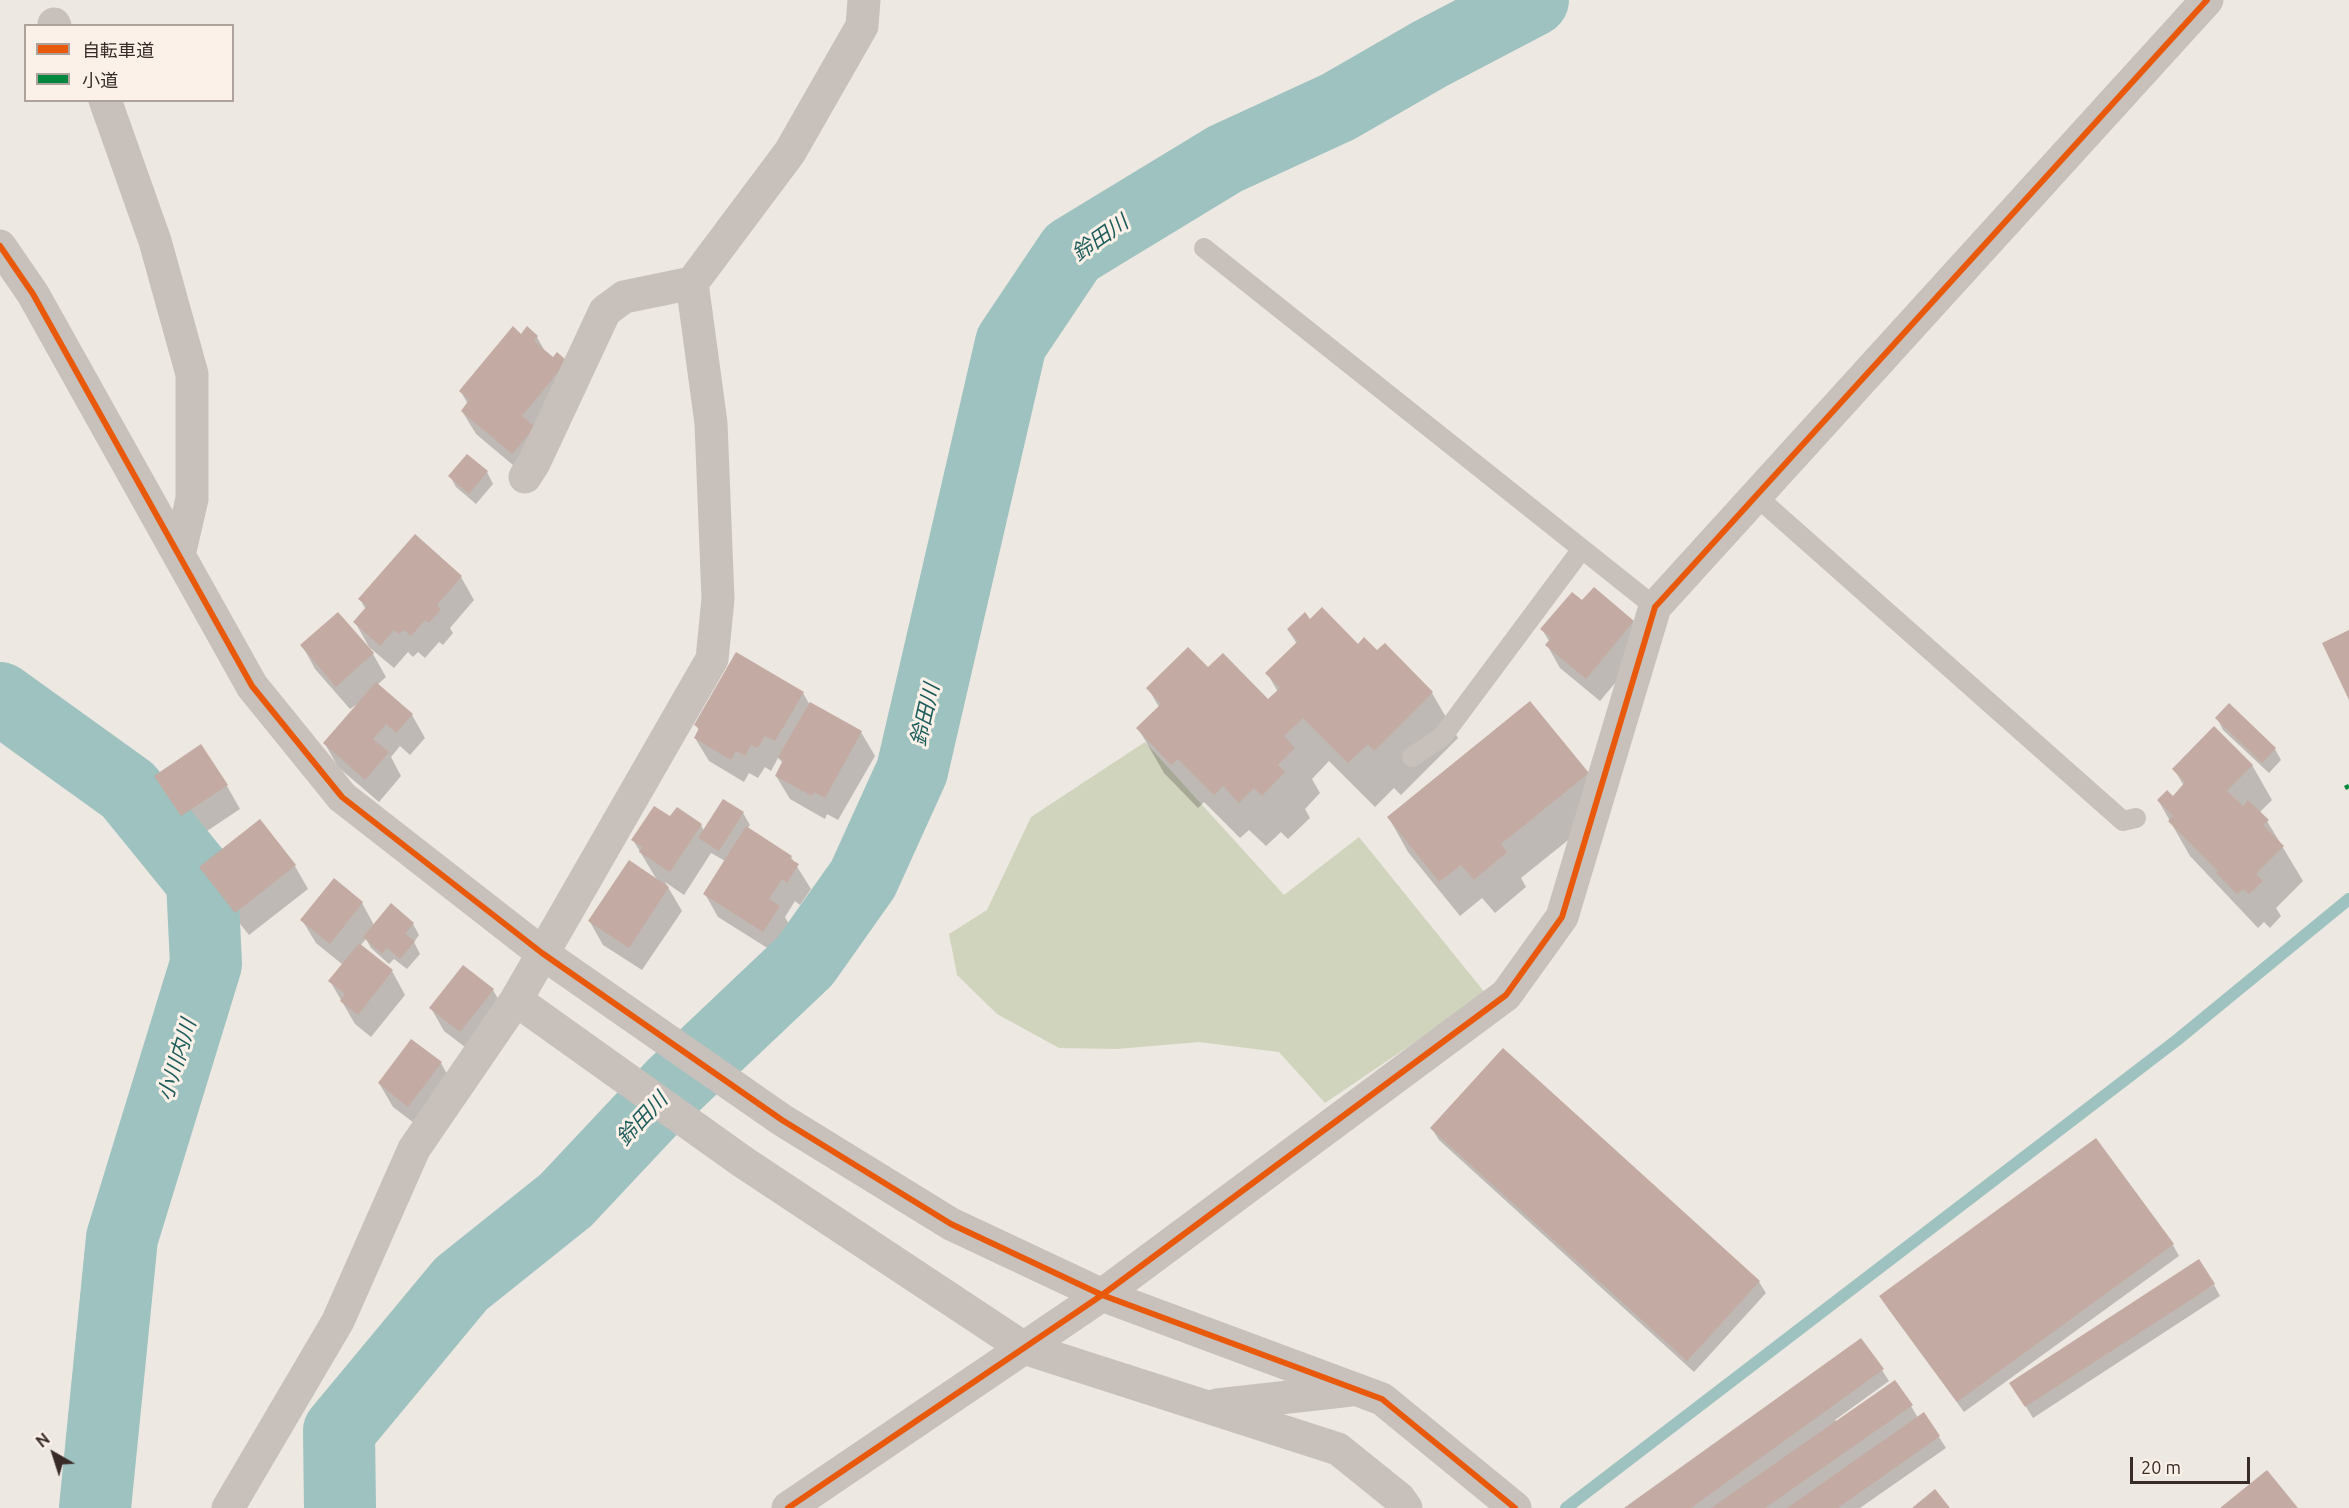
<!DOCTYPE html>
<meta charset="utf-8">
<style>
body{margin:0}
#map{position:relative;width:2349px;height:1508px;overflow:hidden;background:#eee8e2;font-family:Ubuntu,"Noto Sans JP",sans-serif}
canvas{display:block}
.legend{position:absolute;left:24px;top:24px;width:210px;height:78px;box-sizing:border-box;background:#fbf1e9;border:2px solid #ada29c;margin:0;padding:8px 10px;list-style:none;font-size:18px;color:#392c28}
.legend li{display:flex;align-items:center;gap:12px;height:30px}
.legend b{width:30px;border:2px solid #ada29c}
.north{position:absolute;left:24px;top:1424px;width:60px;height:60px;-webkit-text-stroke:4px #fbf1e9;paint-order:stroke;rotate:321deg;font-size:16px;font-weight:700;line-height:24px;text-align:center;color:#392c28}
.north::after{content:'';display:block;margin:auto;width:21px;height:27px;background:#392c28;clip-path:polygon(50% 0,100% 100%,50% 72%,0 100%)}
.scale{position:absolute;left:2130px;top:1457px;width:120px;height:27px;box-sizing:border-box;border:3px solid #392c28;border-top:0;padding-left:8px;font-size:18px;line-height:21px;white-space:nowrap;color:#392c28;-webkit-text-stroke:4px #fbf1e9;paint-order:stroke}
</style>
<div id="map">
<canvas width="2349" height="1508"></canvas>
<ul class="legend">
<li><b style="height:8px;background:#e8590c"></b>自転車道</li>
<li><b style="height:8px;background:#00873e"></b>小道</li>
</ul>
<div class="north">N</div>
<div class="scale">20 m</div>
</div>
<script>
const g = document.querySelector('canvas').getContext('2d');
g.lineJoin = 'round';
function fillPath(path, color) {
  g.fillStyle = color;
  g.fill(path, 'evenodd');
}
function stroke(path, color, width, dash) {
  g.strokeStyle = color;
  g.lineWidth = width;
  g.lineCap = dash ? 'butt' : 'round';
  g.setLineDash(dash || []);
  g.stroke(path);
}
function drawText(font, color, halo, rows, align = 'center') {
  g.font = font + ' Ubuntu,"Noto Sans JP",sans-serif';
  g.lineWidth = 6;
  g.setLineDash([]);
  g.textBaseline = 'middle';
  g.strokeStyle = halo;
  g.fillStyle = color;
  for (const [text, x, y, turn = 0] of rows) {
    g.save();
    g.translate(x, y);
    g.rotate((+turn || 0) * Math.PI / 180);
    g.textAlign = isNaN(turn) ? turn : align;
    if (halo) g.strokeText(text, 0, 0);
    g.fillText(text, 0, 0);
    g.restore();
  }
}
fillPath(new Path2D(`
 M1145,742l139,153 75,-58 127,157 -161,109 -46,-51 -80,-10 -82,7 -58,-1 -62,-34 -40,-39 -8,-41 38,-24 44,-93z`), '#d1d4bc');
fillPath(new Path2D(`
 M521,336l16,1 10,18 6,4 13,3 -40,114 -50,-42 -14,-23 6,-7 -7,-12z
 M487,472l6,12 -17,20 -20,-17 -6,-11z
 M461,577l13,23 -24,28 3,5 -10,12 -4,-3 -14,16 -7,-6 -5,5 -5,-5 -14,16 -25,-21 -14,-25 11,-12 -6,-11z
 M1594,589l39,33 14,23 -47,56 -40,-33 -13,-23 3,-2 -8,-14 40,-26z
 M1310,621l48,25 19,6 55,41 26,45 -57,57 -7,-7 -19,19 -46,-46 -17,18 8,14 -15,16 5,9 -22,21 -7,-7 -15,14 -17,-16 -9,8 -36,-36 -6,6 -34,-35 -26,-45 21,-21 -11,-19 60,-19 60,32 10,-9 -11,-19 30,-29 -9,-14z
 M302,645l71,9 13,23 -9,8 35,30 13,23 -15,17 -10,-9 -9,11 10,19 -22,26 -41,-35 -13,-23 37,-43 -12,8 -35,-40z
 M803,693l7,12 51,27 14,24 -37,64 -11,-6 -2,5 -35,-20 -14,-23 7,-13 -5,-5 -7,13 -6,-4 -7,11 -9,-5 -5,9 -35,-21 -14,-23 4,-7 -3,-6z
 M2217,718l58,31 6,11 -12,13 -46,-43z
 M2252,765l20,35 -13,13 8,8 36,60 -27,27 5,8 -11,12 -6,-6 -6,6 -68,-72 -32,-56 15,-2 11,-12 -10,-17z
 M1588,774l20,34 -87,70 5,9 -31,26 -13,-15 -22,18 -52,-64 -19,-34z
 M156,776l71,10 13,23 -45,30z
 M743,813l7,12 -3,4 44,28 20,32 -11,16 -5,-4 -10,16 7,13 -15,24 -59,-37 -13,-23 20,-33 -14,-8 -27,42 -19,-13 17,29 -40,59 -39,-25 -13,-23 67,-42 -24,-40 38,-22 30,7 3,6z
 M295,866l13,23 -59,46 -35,-44 -13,-24z
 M334,880l28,23 12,22 39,-1 6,11 -5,7 6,12 -13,15 -13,-10 -5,5 -18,-16 -5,-9 -6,7 32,25 13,24 -34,42 -16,-13 -25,-43 13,-16 -27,-22 -14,-23z
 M493,990l13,23 -32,41 -30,-23 -13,-23z
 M441,1063l13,24 -32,42 -29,-22 -14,-24z
 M1432,1129l327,153 7,11 -72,79 -255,-232z
 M2173,1245l6,11 -215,156 -77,-105z
 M2214,1285l6,11 -187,122 -15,-24z
 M1882,1370l7,11 -54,39 2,2 74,-16 7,12 21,19 7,11 -86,60h-234z`), '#0003');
stroke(new Path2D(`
 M1566,1508l611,-468 172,-141`), '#9dc2bf', 12);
stroke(new Path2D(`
 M0,698l128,92 74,91 4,83 -84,274 -27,270
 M340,1508l-1,-77 122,-147 105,-84 107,-114 132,-125 58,-82 49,-108 99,-428 61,-91 153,-93 113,-52 92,-53 103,-54`), '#9dc2bf', 72);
fillPath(new Path2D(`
 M513,326l8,8 6,-8 11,10 -4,5 19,16 4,-5 10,9 -45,55 13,11 -23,27 -51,-43 8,-11 -10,-9z
 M467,454l21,17 -19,23 -21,-18z
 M415,534l47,42 -25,29 4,4 -12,14 -4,-3 -14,16 -7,-6 -5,4 -5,-4 -14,16 -27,-24 14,-16 -9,-7z
 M1594,587l40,34 -48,58 -41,-34 6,-7 -11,-9 32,-37 10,8z
 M1322,607l36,37 6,-7 13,13 8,-7 48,49 -59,59 -6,-7 -20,19 -45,-45 -19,18 11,12 -17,17 7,7 -23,24 -8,-8 -15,15 -16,-17 -9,9 -36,-36 -7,6 -35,-37 25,-24 -15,-16 42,-41 20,20 15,-14 45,46 12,-11 -15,-15 33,-32 -11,-12 18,-17 5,7z
 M338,612l36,41 -38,34 -36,-42z
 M2349,630v70l-27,-57z
 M736,652l68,40 -29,49 -10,-5 -7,12 -7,-3 -6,11 -9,-5 -5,9 -37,-22 5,-10 -5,-3z
 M376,682l37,32 -17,19 -10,-9 -13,15 16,13 -24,28 -42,-37z
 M1530,701l59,72 -88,71 6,8 -33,28 -13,-15 -22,17 -52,-65z
 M810,702l52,29 -37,67 -11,-6 -2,4 -37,-20 8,-16 -5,-3z
 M2229,703l47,45 -14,15 -47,-45z
 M2214,726l39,39 -26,26 16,15 5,-6 21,20 -6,5 21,21 -28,28 7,7 -14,13 -6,-5 -6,5 -21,-21 2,-2 -50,-50 5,-5 -16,-16 10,-10 6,6 12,-14 -13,-13z
 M201,744l27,41 -47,31 -27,-40z
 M723,799l21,13 -25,39 -21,-13z
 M654,806l16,10 7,-9 25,17 -32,48 -31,-20 3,-5 -11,-7z
 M260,819l36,46 -61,48 -36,-46z
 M746,826l46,30 -2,3 9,5 -12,19 -5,-4 -13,20 11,7 -17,26 -60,-38z
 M629,860l40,27 -40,61 -41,-27z
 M334,878l29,24 -33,42 -30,-24z
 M391,903l23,20 -9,11 10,7 -15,18 -13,-11 -5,6 -19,-17z
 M359,943l34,27 -35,45 -18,-14 5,-7 -17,-13z
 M463,965l31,24 -34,43 -31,-24z
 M411,1039l31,23 -34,45 -30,-24z
 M1503,1048l257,233 -73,80 -257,-233z
 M2096,1138l78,106 -217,158 -78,-106z
 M2199,1259l16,25 -190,123 -16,-24z
 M1861,1338l23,31 -193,139h-67z
 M1895,1380l18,25 -148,103h-54z
 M1924,1412l16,24 -102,72h-51z
 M2267,1470l31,38h-78z
 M1935,1489l15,19h-38z`), '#c3aaa3');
stroke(new Path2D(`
 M1204,248l451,359
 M1756,496l367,325 13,-3
 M1412,757l30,-20 140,-188`), '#c7c0bb', 20);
stroke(new Path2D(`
 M54,24l1,2
 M105,100l50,141 37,133v125l-13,56
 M0,246l33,48 219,392 90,111 200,156 240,167 169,104 151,71 280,104 133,109
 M525,477l9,-14 71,-152 19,-14 68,-14
 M516,1000l227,162 281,186 314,101 61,49 7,10
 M1217,1405l134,-15
 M228,1508l110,-187 76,-172 102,-149 196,-341 6,-60 -7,-176 -19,-140 98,-131 72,-126 2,-26
 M788,1508l314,-213 404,-300 56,-78 93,-310 552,-607`), '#c7c0bb', 33);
stroke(new Path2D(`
 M2345,788l4,-2`), '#00873e', 4.5, [9, 4.5]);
stroke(new Path2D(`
 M0,246l33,48 219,392 90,111 200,156 240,167 169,104 151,71 280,104 133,109
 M788,1508l314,-213 404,-300 56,-78 93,-310 552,-607`), '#e8590c', 6);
drawText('italic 21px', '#1c5c5b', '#fbf1e9', [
 ["鈴田川",1100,238,-35],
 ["鈴田川",925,715,-77],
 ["小川内川",177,1060,-73],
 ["鈴田川",642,1119,-47]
]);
</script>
